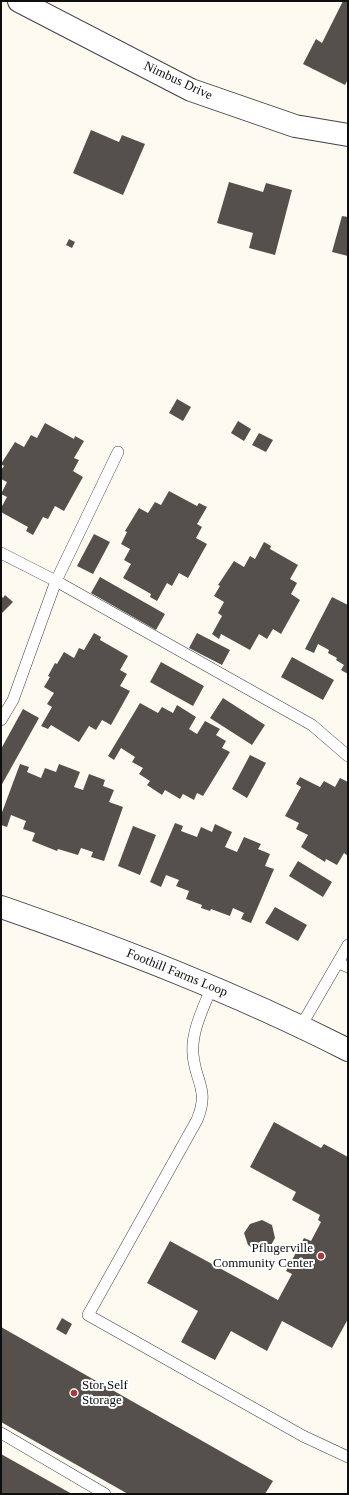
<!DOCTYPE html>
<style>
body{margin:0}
#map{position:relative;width:349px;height:1495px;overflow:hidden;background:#fdfbf1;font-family:"Times New Roman",serif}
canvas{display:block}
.frame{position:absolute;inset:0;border:2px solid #0e0e0e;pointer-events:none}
</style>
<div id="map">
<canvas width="349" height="1495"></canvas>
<div class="frame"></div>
</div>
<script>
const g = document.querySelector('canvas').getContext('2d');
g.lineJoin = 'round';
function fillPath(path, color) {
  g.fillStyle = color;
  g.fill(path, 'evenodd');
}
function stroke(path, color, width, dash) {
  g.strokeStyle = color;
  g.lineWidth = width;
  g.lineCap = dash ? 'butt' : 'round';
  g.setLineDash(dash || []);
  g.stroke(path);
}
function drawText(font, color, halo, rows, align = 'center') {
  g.font = font + ' "Times New Roman",serif';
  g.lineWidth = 4;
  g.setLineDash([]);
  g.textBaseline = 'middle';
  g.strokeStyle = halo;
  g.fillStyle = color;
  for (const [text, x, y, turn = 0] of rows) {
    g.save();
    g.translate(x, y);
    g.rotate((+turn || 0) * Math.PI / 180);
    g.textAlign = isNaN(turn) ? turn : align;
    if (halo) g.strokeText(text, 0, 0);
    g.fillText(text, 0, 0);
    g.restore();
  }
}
fillPath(new Path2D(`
 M343,1h5v78l-3,6 -42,-21 13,-25 6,4z
 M91,130l28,12 3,-7 23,9 -22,51 -50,-22z
 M229,182l34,10 3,-9 26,7 -17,65 -26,-7 4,-15 -36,-10z
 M342,216l6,1v39l-16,-4z
 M69,239l6,3 -3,6 -6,-3z
 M177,399l14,8 -8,14 -14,-8z
 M238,421l13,8 -7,12 -13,-8z
 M45,423l29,16 1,-3 9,5 -10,17 5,2 -6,11 10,6 -19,34 -9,-5 -7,13 -5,-2 -10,18 -7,-4 2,-4 -27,-15v-4l6,-11 -6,-3 6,-12 -6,-3v-9l3,-4 -3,-2 14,-22 9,5 7,-12 6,3z
 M259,433l14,7 -7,12 -14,-7z
 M169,491l28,15 2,-3 8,4 -10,17 5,3 -6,11 11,6 -19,34 -9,-5 -7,13 -5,-3 -10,18 -7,-4 1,-3 -28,-16 8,-14 -7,-4 6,-11 -9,-5 6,-12 -2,-1 14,-23 9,5 7,-11 6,3z
 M94,534l16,8 -17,32 -16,-8z
 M264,542l7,4 -1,3 28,16 -8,14 7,4 -6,11 9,6 -19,34 -8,-5 -6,10 -8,-5 -9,16 -29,-16 -2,5 -7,-5 10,-18 -4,-3 6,-11 -10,-6 6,-10 -2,-1 16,-24 10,6 6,-11 5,3z
 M100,577l65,37 -9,16 -65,-37z
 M5,595l8,7 -12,12v-18l2,2z
 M332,597l16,8v69l-7,-4 3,-5 -8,-5 1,-2 -9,-5 1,-3 -11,-6 -4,9 -9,-4z
 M94,633l7,4 -1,3 28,16 -8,14 7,4 -7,12 10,5 -19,34 -9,-5 -6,10 -7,-4 -10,16 -28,-17 -3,4 -7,-3 11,-19 -5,-3 7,-11 -10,-6 6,-10 -2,-1 7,-13 2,1 7,-12 10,6 5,-10 5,2z
 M197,633l33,17 -8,15 -33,-17z
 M292,657l42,23 -11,20 -42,-23z
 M161,662l43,24 -11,20 -43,-24z
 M223,698l42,27 -13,20 -42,-27z
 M140,703l18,10 4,-6 11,6 4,-8 19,12 -7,12 8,5 8,-13 15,8 -4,6 10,6 -4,7 8,4 -27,44 -6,-3 -3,7 -11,-6 -3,5 -15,-9 -3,5 -15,-10 3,-4 -11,-7 4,-6 -11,-6 3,-5 -14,-9 -7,12 -6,-4z
 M23,709l16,9 -38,68v-37z
 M250,755l16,8 -19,35 -15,-9z
 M20,764l9,3 -2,5 14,6 4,-10 11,4 3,-8 21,8 -6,15 9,3 6,-16 16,6 -2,6 11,4 -5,12 14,5 -19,54 -13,-4 2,-5 -12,-4 -3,7 -20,-6 -1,2 -25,-10 3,-8 -12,-4 3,-8 -15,-6 -4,12 -6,-2v-10z
 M300,777l20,10 4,-6 11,6 5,-9 8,4v74l-4,-3 -7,12 -11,-6 -1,3 -24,-15 7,-12 -12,-6 3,-6 -14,-7 16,-29 -5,-3z
 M175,823l8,3 -2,5 16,6 4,-10 11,5 3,-8 17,8 -7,15 12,5 7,-15 17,7 -3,5 12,5 -5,12 9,3 -23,54 -10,-4 3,-6 -11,-5 -3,8 -19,-7 -1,2 -9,-3 1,-3 -16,-6 3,-8 -13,-5 3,-6 -13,-5 -5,12 -11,-5z
 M133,826l23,9 -16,40 -22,-9z
 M298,861l34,21 -9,15 -34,-21z
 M275,907l32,18 -9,16 -33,-18z
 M274,1122l47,26 3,-4 24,13v162l-16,29 -50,-27 -15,30 -36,-20 -16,29 -34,-18 17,-31 -51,-28 23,-42 108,59 14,-26 -6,-3 18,-33 7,3 10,-19 -3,-2 2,-5 -28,-15 4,-8 -46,-25z
 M262,1220l10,5 3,13 -5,9 -13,4 -9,-6 -4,-12 6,-9z
 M62,1318l10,6 -6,11 -10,-6z
 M1,1327l272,154 -8,13h-137l-127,-72z
 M1,1454l71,40h-71z`), '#55504c');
const service = new Path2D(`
 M1,553l55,28 256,144 36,31
 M1,720l12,-20 43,-119 62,-129
 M338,963l10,4
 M212,986c-8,21 -21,45 -19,68 2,28 17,35 4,66l-109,195 215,121 45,21
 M301,1026l47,-81
 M1,1433l104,61`);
const minor = new Path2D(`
 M19,1l172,89 104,36 53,9
 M1,907c118,41 235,86 347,143`);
stroke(service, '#414141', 12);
stroke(minor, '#414141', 24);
stroke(service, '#fff', 11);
stroke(minor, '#fff', 22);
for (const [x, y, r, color] of [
 [321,1256,4,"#ab3838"],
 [74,1393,4,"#ab3838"]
]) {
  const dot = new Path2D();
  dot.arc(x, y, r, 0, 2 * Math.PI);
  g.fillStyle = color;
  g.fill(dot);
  stroke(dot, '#fff', 1.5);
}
drawText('13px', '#0e0e0e', '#fff', [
 ["Nimbus Drive",178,81,25],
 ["Foothill Farms Loop",177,973,22]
]);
drawText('13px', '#0e0e0e', '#fff', [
 ["Pflugerville",313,1249],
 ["Community Center",313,1264],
 ["Stor Self",82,1386,"left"],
 ["Storage",82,1401,"left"]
], 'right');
</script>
